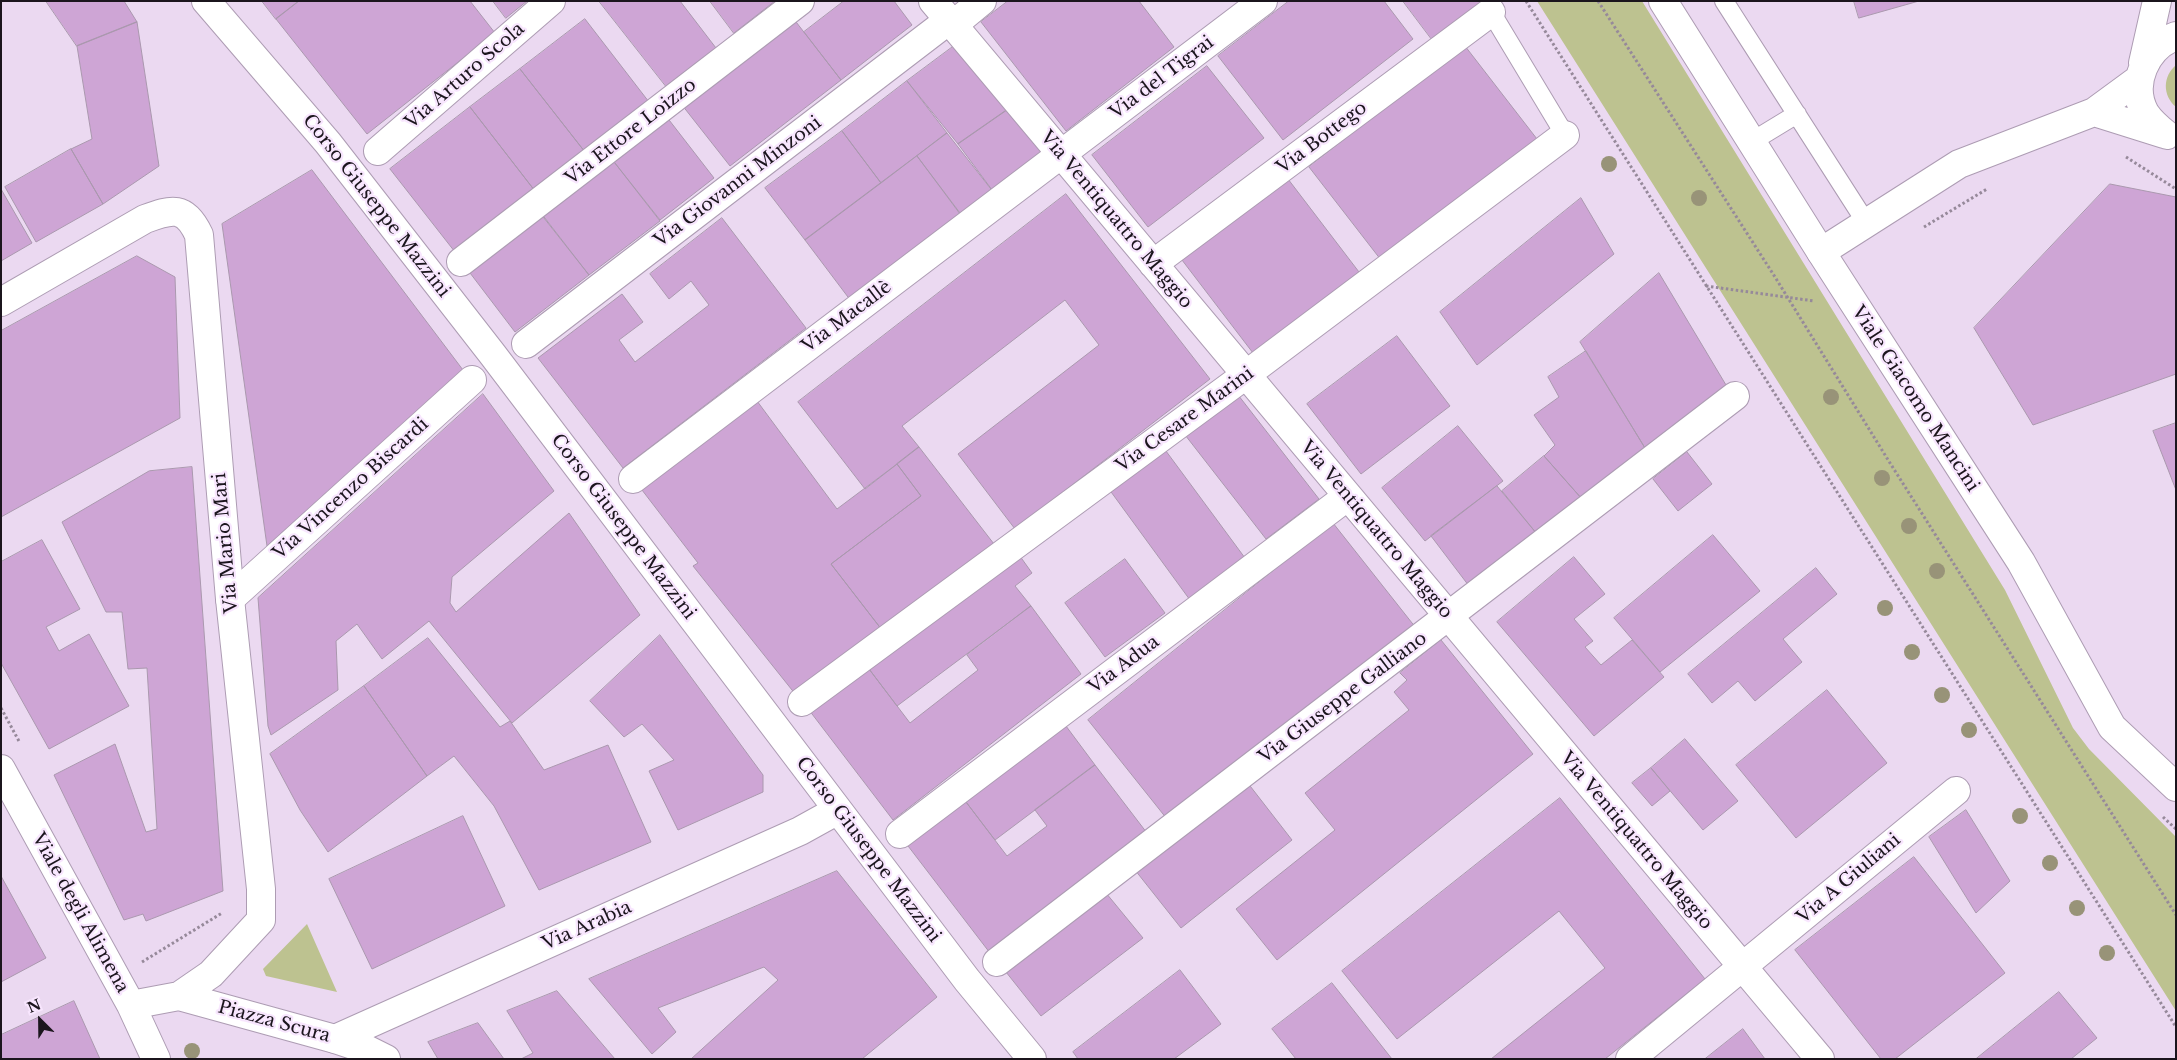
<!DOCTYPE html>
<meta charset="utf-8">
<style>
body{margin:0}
#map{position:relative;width:2177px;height:1060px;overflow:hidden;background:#ebd9f1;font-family:"Libre Baskerville",serif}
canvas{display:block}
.frame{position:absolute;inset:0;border:2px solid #1b151d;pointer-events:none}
.north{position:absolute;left:15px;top:995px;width:50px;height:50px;-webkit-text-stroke:4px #f8e6fe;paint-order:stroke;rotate:337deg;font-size:14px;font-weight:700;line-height:20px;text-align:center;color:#1b151d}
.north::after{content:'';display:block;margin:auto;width:18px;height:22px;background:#1b151d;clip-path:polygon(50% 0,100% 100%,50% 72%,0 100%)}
</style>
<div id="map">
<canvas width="2177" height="1060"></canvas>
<div class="frame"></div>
<div class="north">N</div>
</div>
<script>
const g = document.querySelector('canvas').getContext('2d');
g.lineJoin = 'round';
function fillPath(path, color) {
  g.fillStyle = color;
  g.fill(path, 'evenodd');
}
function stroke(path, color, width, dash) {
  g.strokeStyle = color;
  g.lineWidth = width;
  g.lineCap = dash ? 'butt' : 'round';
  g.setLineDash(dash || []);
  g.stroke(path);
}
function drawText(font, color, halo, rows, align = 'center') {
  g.font = font + ' "Libre Baskerville",serif';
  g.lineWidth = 4.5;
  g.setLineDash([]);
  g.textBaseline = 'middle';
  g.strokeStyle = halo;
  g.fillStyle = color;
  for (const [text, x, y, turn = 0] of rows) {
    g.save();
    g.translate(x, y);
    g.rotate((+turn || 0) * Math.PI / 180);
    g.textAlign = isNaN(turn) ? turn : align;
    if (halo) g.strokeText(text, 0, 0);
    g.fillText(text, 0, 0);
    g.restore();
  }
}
fillPath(new Path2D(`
 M1537,1h105l363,589 68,138 16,21 87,88v174z
 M2176,65v42c-14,-12 -13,-31 0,-42z
 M307,924l30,68 -71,-16 -3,-7z`), '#bdc290');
const building = new Path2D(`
 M46,1h78l13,21 -60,24z
 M262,1h37l-23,18z
 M299,1h171l25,32 -128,101 -91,-115z
 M493,1h34l-21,17z
 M599,1h81l36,47 -50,38z
 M710,1h65l-41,32z
 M844,1h50l18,24 -71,55 -37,-48z
 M1008,1h131l35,46 -108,84 -85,-109z
 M1289,1h95l29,38 -130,101 -65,-84z
 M1403,1h78l2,4 -49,37z
 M1854,1h65l-60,17z
 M793,18l48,62 -111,86 -48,-61z
 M585,19l64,83 -64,50 -65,-83z
 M137,22l22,144 -56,38 -32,-55 21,-10 -15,-93z
 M958,43l59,60 -59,41 -51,-63z
 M1465,46l72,93 -156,121 -72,-93z
 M1207,66l57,72 -116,89 -56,-72z
 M520,69l65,83 -50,39 -65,-84z
 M907,81l40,52 -66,50 -39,-52z
 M1017,103l30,58 -49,37 -40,-54z
 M470,107l65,84 -80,61 -65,-83z
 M666,116l48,62 -54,42 -49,-62z
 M842,131l39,52 -76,57 -40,-52z
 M947,133l51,65 -32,24 -49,-66z
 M71,149l32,55 -67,38 -31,-55z
 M917,156l49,65 -112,84 -49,-65z
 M611,158l49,63 -71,54 -48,-62z
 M312,170l151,200 -196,176 -45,-322z
 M1288,179l71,93 -106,81 -71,-93z
 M2110,184l66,13v177l-143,51 -59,-97z
 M1,189l31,54 -31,18z
 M1066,194l144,185 -195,150 -57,-75 141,-109 -34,-45 -163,126 17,21 -54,42 -67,-87z
 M1581,198l33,56 -137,111 -37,-53z
 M540,213l49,62 -74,57 -48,-63z
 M722,218l84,110 -183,140 -85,-110 84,-64 21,28 -24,18 16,22 74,-57 -18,-24 -22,18 -19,-25z
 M137,256l38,21 5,141 -179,99v-186z
 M1659,273l70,117 -84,58 -65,-106z
 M1397,336l53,70 -89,68 -54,-70z
 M1586,351l59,97 -63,51 -38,-43 11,-11 -21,-30 25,-18 -11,-20z
 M1235,391l84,108 -53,40 -84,-108z
 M483,394l71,97 -102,86 -2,26 6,9 113,-99 71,102 -128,108 -83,-102 -47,38 -25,-35 -21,17 2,49 -67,45 -3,-9 -10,-128z
 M757,401l80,108 60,-45 24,32 -90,68 51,66 -86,65 -103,-129 5,-3 -56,-73z
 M2176,423v67l-23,-59z
 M1458,426l45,55 -78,60 -43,-53z
 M919,447l75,97 -112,86 -51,-66 90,-68 -24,-32z
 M1163,447l82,111 -55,42 -84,-115z
 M1687,452l25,32 -34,27 -25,-32z
 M1544,456l38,43 -45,35 -35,-43z
 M192,467l31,424 -77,30 -3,-7 -19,6 -70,-145 61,-31 31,88 11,-3 -10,-161 -19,1 -6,-57h-16l-44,-90 87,-51z
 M1497,486l40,48 -68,52 -38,-50z
 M1333,523l83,105 -245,196 -83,-104z
 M1713,535l47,56 -100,81 -46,-54z
 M42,540l38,69 -34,18 13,24 30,-17 40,72 -80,43 -48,-86v-101z
 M1017,552l15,21 -17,13 16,20 -134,100 -31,-41z
 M1574,557l31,37 -31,25 19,22 -8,6 16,18 31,-25 32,37 -70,59 -97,-114z
 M1125,559l40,54 -60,44 -40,-54z
 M1816,568l21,26 -54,45 19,23 -47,39 -17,-20 -26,22 -24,-29z
 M1031,606l50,68 -188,146 -84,-110 57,-45 44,58 68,-53 -11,-15z
 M660,635l103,140v17l-85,38 -29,-59 25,-11 -32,-36 -18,13 -34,-36z
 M428,638l72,89 10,-6 34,49 64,-25 43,97 -112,48 -45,-84 -40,-50 -27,20 -63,-90z
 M1441,640l92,114 -256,206 -41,-51 99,-79 -30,-37 104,-83 -15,-18 13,-12 -7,-7z
 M364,686l63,90 -99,76 -28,-42 -30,-56z
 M1827,690l60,73 -91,75 -60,-73z
 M1063,722l32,43 -100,75 -32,-42z
 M1685,739l53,62 -35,29 -52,-62z
 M1095,765l52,68 -157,120 -85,-111 58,-44 44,58 40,-30 -12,-16z
 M1651,768l19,23 -18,15 -20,-23z
 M1247,782l45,58 -111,88 -46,-58z
 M1560,798l145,181 -100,80h-114l114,-91 -46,-57 -162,128 -55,-68z
 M1966,810l44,71 -34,32 -47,-76z
 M463,816l42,90 -133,63 -43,-90z
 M1914,857l91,116 -110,86h-14l-86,-109z
 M837,871l100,126 -75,62h-171l87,-79 -14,-13 -106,41 18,24 -24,22 -63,-75z
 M1,876l45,82 -45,24z
 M1106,893l37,45 -102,78 -35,-44z
 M1180,970l41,54 -47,35h-96l-5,-7z
 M1332,983l60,76h-96l-24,-30z
 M557,991l58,68h-94l12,-6 -26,-42z
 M2059,992l38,46 -26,21h-95z
 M74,1001l26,58h-99v-24z
 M478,1023l26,36h-66l-10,-17z
 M1743,1029l22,30h-60z`);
fillPath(building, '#cea5d5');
stroke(building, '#aa98ae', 1);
const service = new Path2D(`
 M1724,1l143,223
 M1491,12l74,123
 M1751,142l46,-28`);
const pedestrian = new Path2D(`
 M206,1l122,142 165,212 474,625 65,79
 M378,151l173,-150
 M461,262l339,-261
 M230,599l242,-219
 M335,1039l465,-208 38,-21`);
const minor = new Path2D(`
 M933,1l887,1058
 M953,25l29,-24
 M2143,63l14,-62
 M2094,112l70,22
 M2167,135c-9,-7 -16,-13 -22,-22 -16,-29 1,-66 31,-77
 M1821,252l138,-88 135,-52 45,-33
 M1153,264l338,-252
 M1,302l144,-83c27,-10 40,-14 54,16l31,364 31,290v31l-50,54 -32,22
 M526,344l423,-324
 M633,479l630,-478
 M802,702l445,-328 318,-239
 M1,769l130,236 25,54
 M900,834l448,-338
 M997,962l738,-566
 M131,1005l48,-9 156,43 33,11 18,9
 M1630,1059l326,-268`);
const tertiary = new Path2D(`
 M1663,1l158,251 200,310 91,165 64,60`);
stroke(service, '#ad9cb3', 20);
stroke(pedestrian, '#ad9cb3', 30);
stroke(minor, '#ad9cb3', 30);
stroke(tertiary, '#ad9cb3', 30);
stroke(new Path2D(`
 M1526,1l650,1026
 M1598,1l177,276 115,186 286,452
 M2126,157l50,32
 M1924,227l63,-38
 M1706,286l108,15
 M1,708l19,35
 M2163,817l13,12
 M142,962l80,-49`), '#96899a', 3, [2.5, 2.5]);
stroke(service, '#fff', 18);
stroke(pedestrian, '#fff', 28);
stroke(minor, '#fff', 28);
stroke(tertiary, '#fff', 28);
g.fillStyle = '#989378';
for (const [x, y] of [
 [1609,164],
 [1699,198],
 [1831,397],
 [1882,478],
 [1909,526],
 [1937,571],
 [1885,608],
 [1912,652],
 [1942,695],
 [1969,730],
 [2020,816],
 [2050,863],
 [2077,908],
 [2107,953],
 [192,1051]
]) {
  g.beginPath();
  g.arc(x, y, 8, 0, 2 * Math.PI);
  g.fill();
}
drawText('18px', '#1b151d', '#f8e6fe', [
 ["Via Arturo Scola",465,76,-41],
 ["Via del Tigrai",1162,78,-37],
 ["Via Ettore Loizzo",631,132,-38],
 ["Via Bottego",1322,138,-37],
 ["Via Giovanni Minzoni",738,182,-37],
 ["Corso Giuseppe Mazzini",376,206,52],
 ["Via Ventiquattro Maggio",1116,220,50],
 ["Via Macallè",847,317,-37],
 ["Viale Giacomo Mancini",1915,399,57],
 ["Via Cesare Marini",1185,420,-36],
 ["Via Vincenzo Biscardi",351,489,-42],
 ["Corso Giuseppe Mazzini",623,527,53],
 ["Via Ventiquattro Maggio",1376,530,50],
 ["Via Mario Mari",226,543,-95],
 ["Via Adua",1124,665,-37],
 ["Via Giuseppe Galliano",1343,698,-37],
 ["Via Ventiquattro Maggio",1636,841,50],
 ["Corso Giuseppe Mazzini",868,850,53],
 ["Via A Giuliani",1849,879,-40],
 ["Viale degli Alimena",80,913,61],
 ["Via Arabia",587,926,-24],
 ["Piazza Scura",274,1022,15]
]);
</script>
